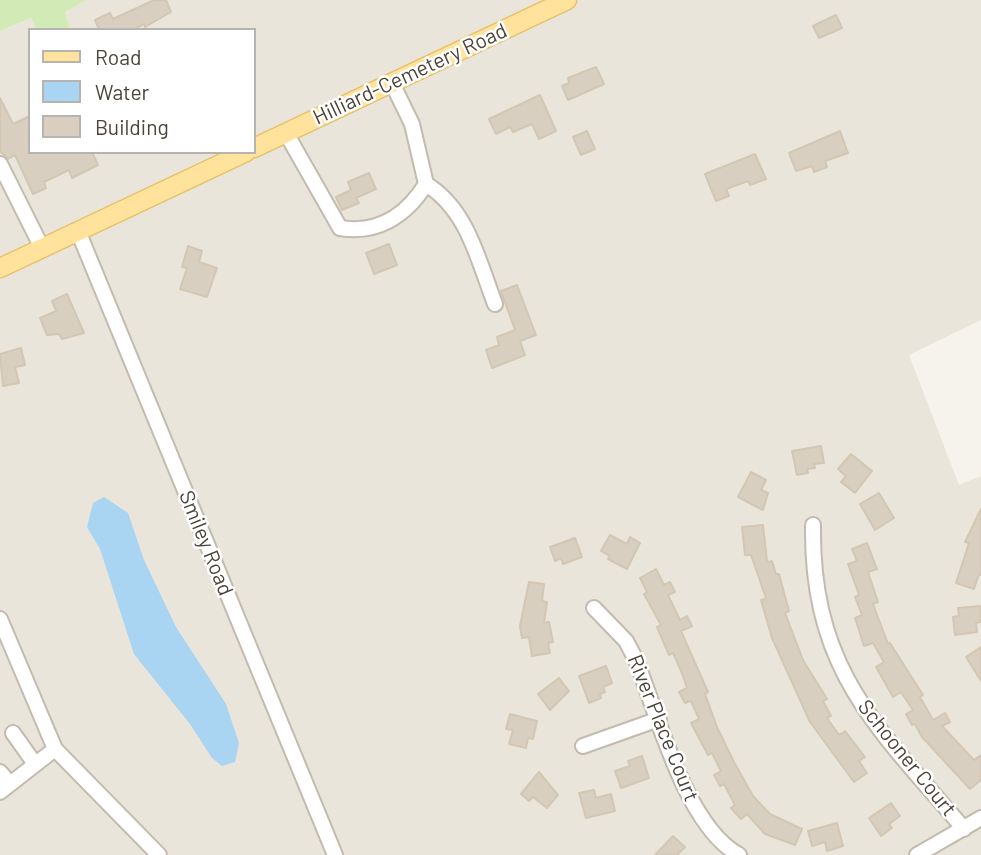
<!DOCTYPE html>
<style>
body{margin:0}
#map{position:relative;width:981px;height:855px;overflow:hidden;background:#f6f3ec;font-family:Barlow,sans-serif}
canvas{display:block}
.legend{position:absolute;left:28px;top:28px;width:228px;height:126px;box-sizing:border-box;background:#fff;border:2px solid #b7b4b0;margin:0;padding:9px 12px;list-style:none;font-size:21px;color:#4b4439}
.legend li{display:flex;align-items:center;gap:14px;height:35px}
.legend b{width:35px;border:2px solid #b7b4b0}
</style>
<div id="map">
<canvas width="981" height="855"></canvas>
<ul class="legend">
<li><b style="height:9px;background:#ffe39c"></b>Road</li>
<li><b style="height:19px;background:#a9d4f2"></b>Water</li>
<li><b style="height:19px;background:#d8cfc1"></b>Building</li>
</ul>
</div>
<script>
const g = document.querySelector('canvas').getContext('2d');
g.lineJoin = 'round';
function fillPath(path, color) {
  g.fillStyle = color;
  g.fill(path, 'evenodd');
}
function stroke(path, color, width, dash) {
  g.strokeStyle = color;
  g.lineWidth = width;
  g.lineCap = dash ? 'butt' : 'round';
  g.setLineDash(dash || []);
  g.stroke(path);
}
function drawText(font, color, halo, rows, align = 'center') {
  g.font = font + ' Barlow,sans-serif';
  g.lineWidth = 5;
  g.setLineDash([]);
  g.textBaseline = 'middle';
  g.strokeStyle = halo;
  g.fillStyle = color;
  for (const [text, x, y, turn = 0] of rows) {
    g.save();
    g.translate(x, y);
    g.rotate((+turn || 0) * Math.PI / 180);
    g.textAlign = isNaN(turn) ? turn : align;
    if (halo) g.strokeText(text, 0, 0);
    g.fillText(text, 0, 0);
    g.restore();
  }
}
fillPath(new Path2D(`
 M86,0h895v320l-72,35 50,130 22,-9v379h-981v-824l31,-13 6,12h-7v122h224v-122h-184l-5,-18z`), '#eae5da');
fillPath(new Path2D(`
 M0,0h86l-21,12 5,18h-33l-6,-12 -31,13z`), '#d2eab5');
fillPath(new Path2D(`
 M104,497l24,16 16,47 32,67 50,77 13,39 -4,19 -13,4 -10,-8 -22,-34 -56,-70 -34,-105 -13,-22 6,-24z`), '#a9d4f2');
const building = new Path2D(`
 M154,0h12l5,12 -26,15 -1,-3 -12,6h-33l-4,-10 15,-7 3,6z
 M836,15l6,13 -23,10 -6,-12z
 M596,67l8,17 -36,16 -6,-14 7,-3 -1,-5z
 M540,95l16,36 -17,8 -7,-15 -19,8 -3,-5 -14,7 -7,-15z
 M0,98l13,26 17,-8v36h62l6,13 -26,13 -3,-8 -25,12 2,6 -13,6 -18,-39 -7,4 -8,-8z
 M587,131l8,18 -14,6 -8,-18z
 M840,131l8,22 -23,8 2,6 -13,5 -2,-6 -16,5 -7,-18z
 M755,154l11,25 -16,6 -2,-4 -22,8 3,7 -13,5 -11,-27z
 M369,173l7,16 -20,9 3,5 -17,7 -6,-13 15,-7 -3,-8z
 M389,244l8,21 -23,9 -8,-21z
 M188,246l14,5 -3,11 18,6 -10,29 -27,-8 7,-21 -5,-1z
 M517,285l19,50 -16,6 5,14 -33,13 -6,-18 13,-5 -2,-8 18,-7 -14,-39z
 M67,294l17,39 -22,6 -3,-5 -12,1 -7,-17 16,-7 -4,-10z
 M21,348l4,17 -10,2 4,16 -16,3 -3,-32z
 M821,446l3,17 -10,1 1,4 -8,1 1,4 -11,2 -5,-24z
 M851,454l21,17 -17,22 -14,-11 5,-6 -8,-7z
 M751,472l15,8 -5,10 7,3 -5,17 -25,-13z
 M879,493l15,25 -19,12 -15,-26z
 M981,509v66l-2,-1 -5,15 -18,-6 13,-40 -4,-1z
 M763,525l4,37 5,-1 4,13h3l10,37 -4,2 18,47 24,39 -4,2 8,15 -4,2 12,17 6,-4 20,26 -6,4 8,12 -13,9 -44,-60 -38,-84 -11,-38 5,-2 -15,-43h-6l-3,-28z
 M610,535l17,9 3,-7 10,6 -13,26 -19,-10 2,-3 -9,-5z
 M575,538l7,19 -19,7 -2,-6 -6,3 -5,-14z
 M867,543l10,26 -9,3 10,30 -5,2 15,40 2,-1 33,52 -3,2 13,23 12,-7 5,9 -8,4 32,34 7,-5v25l-11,9 -48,-52 -7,-13 -3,1 -6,-11 7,-4 -12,-18 -8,5 -17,-30 8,-5 -11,-19 -9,3 -9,-28 7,-3 -7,-18 4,-2 -11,-31 9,-3 -5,-12z
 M656,569l8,16 6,-3 5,10 -7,3 12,25 7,-4 5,10 -11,5 27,61 -3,2 12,33 17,35 19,34 17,18 32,15 -7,16 -30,-11 -18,-20 -6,5 -10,-11 4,-3 -11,-21 -4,2 -6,-11 7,-4 -9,-18 -4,2 -17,-32 8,-4 -8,-18 -6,2 -6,-11 8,-4 -5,-15 -9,-20 -4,2 -12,-28 4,-2 -17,-31 3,-2 -7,-14z
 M529,582l15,2 -2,17 5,1 -3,21 5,-1 4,20 -5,1 2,10 -18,3 -3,-19 -7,1 -2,-12z
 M980,606l1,16 -5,1 1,9 -22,3 -2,-18 6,-1 -1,-8z
 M981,647v34l-15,-24z
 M606,666l6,17 -9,4 2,5 -5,2 1,4 -12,5 -10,-27z
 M559,678l10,13 -19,19 -12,-16z
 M510,714l27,7 -4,18 -5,-1 -2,10 -17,-4 4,-14 -7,-1z
 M642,756l7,22 -28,10 -6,-17 15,-5 -2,-5z
 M539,772l19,23 -11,13 -14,-11 -4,4 -8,-7z
 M594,790l2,8 15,-4 4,17 -29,7 -7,-25z
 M891,803l9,13 -11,8 3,4 -11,8 -12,-18z
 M837,823l6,23 -16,5 -2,-9 -13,4 -4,-15z
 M673,836l12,11 -8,8h-22z`);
fillPath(building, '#d8cfc1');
stroke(building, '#d3c7b4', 2);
const minor = new Path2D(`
 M392,83l20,41 14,60c42,26 52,76 69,120
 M286,133l54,95c37,6 66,-12 86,-44
 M0,164l42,84
 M78,231l257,624
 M813,525c-2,145 64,202 151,304
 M594,608l32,33 10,19c22,56 50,166 103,195
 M0,619l55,130 104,106
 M13,733l22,31
 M583,746l76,-27
 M0,772l10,12
 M0,792l55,-43
 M917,855l64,-37`);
const major = new Path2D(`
 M254,148l313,-148
 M0,268l246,-116`);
stroke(minor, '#c2bbae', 18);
stroke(major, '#e6c16a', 21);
stroke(minor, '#fff', 14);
stroke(major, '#ffe39c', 18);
drawText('21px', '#4b4439', '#fff', [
 ["Hilliard-Cemetery Road",410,74,-25],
 ["Smiley Road",206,543,68],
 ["River Place Court",663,728,68],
 ["Schooner Court",907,758,51]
]);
</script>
